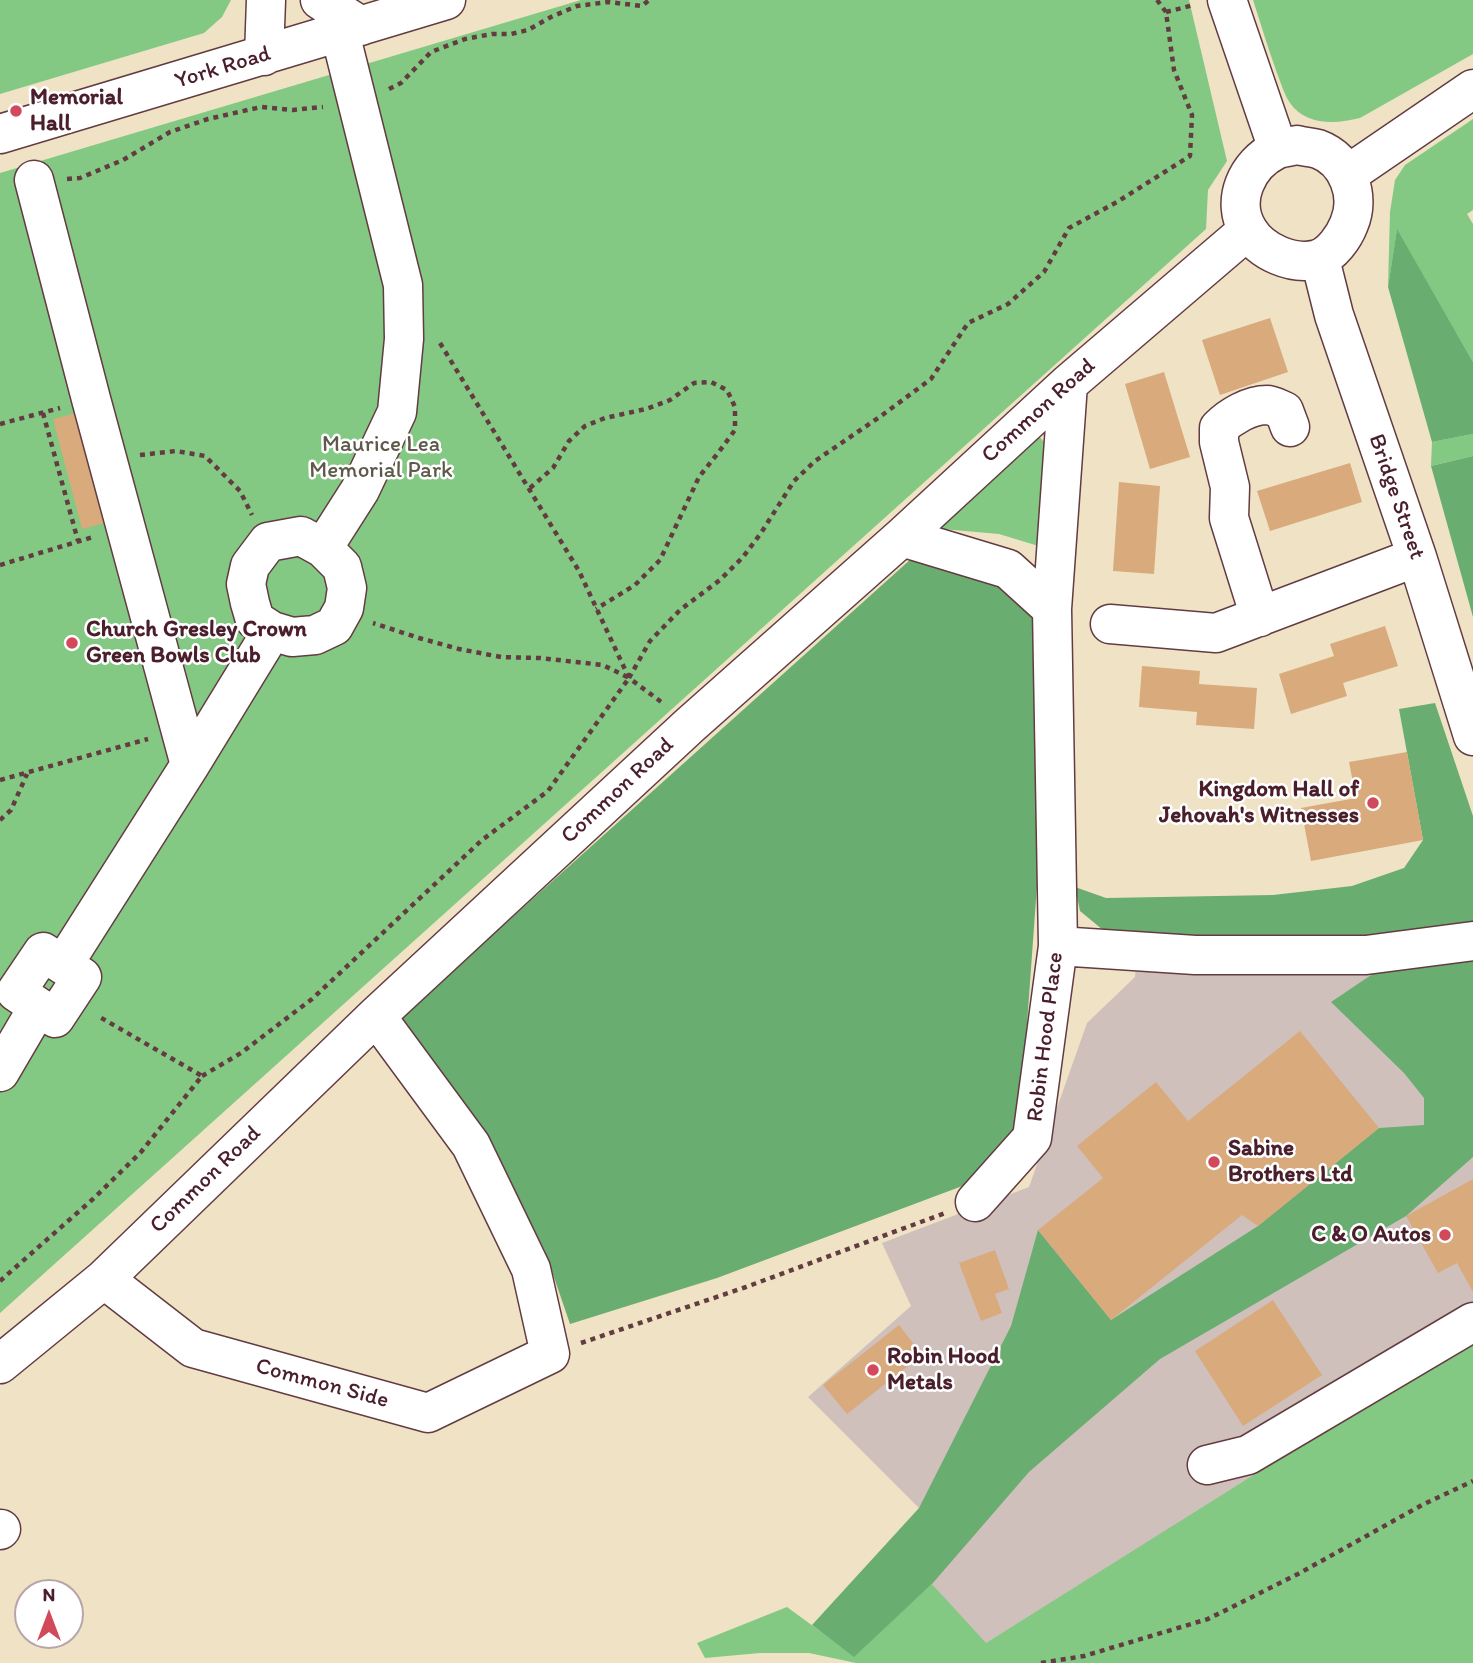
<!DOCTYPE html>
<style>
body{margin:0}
#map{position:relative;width:1473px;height:1663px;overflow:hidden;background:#f0e2c5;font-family:Itim,sans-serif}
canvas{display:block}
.north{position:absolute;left:14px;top:1579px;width:70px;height:70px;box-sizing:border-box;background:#fff;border:2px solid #b7a5aa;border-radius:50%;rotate:0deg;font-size:19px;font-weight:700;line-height:28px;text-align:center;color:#4a1f2b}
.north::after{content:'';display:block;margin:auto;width:24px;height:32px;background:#d1495b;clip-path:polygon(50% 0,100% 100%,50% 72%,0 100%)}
</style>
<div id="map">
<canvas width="1473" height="1663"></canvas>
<div class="north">N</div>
</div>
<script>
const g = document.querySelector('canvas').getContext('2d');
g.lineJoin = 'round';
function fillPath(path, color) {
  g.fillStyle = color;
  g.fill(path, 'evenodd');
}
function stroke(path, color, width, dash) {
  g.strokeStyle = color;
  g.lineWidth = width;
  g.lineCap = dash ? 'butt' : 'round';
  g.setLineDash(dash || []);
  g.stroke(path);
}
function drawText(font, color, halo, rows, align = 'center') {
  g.font = font + ' Itim,sans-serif';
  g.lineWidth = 5;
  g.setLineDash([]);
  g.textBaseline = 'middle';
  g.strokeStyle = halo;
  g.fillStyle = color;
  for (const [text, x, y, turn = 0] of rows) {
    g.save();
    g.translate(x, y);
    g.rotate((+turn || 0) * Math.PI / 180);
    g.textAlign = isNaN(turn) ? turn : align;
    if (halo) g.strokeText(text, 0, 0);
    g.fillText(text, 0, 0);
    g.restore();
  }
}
fillPath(new Path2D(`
 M1473,922v420l-488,302 -53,-60 -12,-22 -1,-54 -111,-111 103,-91 -29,-63 147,-56 58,-164 48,-46 3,-41z`), '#d0c0bc');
fillPath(new Path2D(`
 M0,0h231l-9,17 -18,16 -204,61z
 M581,0h608l38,161 -19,29 -2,39 -1206,1084v-1140z
 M1253,0h220v54l-113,64c-24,6 -54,8 -70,-15 -6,-9 -9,-20 -13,-30 -9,-24 -16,-49 -24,-73z
 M1473,119v91l-6,4 6,10v138l-76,-132 -9,57 2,-75 5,-32 10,-15z
 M1037,434l16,18 -8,96 -46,-14 -68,-6z
 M1473,434v22l-42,10 1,-24z
 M1473,1342v321h-617l-47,-10h-49l-55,5 -8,-15 90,-36 67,49 78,-72 54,59 360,-226z`), '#83c983');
fillPath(new Path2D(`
 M1397,229l76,133v72l-41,8 -44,-155z
 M1473,456v161l-42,-151z
 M911,559l85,23 40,38 5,210 -21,291 -47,61 -256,96 -147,46 -25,-73 -65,-127 -81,-105z
 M1435,703l38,113v106l-123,17 -212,-3 -35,-6 -23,-19 -5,-24 31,11 167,-3 79,-9 52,-18 19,-28 -24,-131z
 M1473,952v205l-67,59 -246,143 -131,113 -97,112 -78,73 -42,-32 107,-117 92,-182 27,-96 73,90 147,-94 121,-98 45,-3v-27l-20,-25 -73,-71 55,-37z`), '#6aad71');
fillPath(new Path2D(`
 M1270,318l18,54 -68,23 -18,-55z
 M1164,372l26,85 -40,12 -25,-85z
 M88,410l29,110 -35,9 -29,-110z
 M1350,463l12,39 -92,29 -13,-40z
 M1119,482l41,4 -6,88 -41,-3z
 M1385,626l13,40 -55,17 4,13 -56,18 -12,-40 55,-18 -4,-12z
 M1142,666l58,5 -1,13 58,4 -3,41 -58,-4 1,-13 -58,-5z
 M1407,752l16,88 -112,21 -10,-53 55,-10 -7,-36z
 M1300,1031l79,97 -121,98 -16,-11 -131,105 -73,-90 65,-52 -26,-32 79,-64 32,39z
 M1473,1179v113l-16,-29 -19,10 -32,-57z
 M995,1250l14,39 -14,5 7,19 -21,8 -22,-58z
 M1273,1300l49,75 -79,51 -48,-75z
 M899,1325l23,30 -75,59 -24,-29z`), '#d9aa7c');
const minor = new Path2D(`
 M320,0l41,26
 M1227,0l51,149
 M264,56l2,-56
 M0,134l446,-134
 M1297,145c7,2 14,2 21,4 30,11 43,47 31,75 -5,13 -17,30 -31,35 -25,7 -57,-7 -70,-29 -18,-29 -1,-66 28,-80 6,-3 14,-3 21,-5z
 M1347,175l126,-86
 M34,180l57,219 99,366
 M1320,259l14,56 83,242 56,179
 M301,536l22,12 19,19 5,21 -3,20 -10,18 -19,9 -23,2 -20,-6 -17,-11 -5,-17 -4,-19 4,-18 18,-24z
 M902,537l106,32 44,40
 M323,548l37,-58 37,-78 7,-73 -1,-54 -63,-252
 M1260,617l-31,-99 1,-31 -11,-45v-14c12,-12 31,-23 48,-23 5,0 12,4 17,6l6,16
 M1110,624l106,9 201,-76
 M1058,946l137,9h171l107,-14
 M43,952l39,25 -27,41 -39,-26z
 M63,965l127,-200 82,-134
 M0,1072l38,-65
 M975,1202l57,-64 26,-192 -6,-337 16,-225
 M104,1279l89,69 235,65 122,-59 -19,-85 -60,-124 -95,-129
 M0,1364l104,-85 272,-263 314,-291 212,-188 166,-153 180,-154
 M1207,1465l41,-10 225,-133
 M0,1530l1,-1`);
stroke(minor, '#633c42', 41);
stroke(new Path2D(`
 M1157,0l9,12
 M389,89l12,-6 30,-31 34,-13 27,-5h19l17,-4 23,-13 26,-11 31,-4 34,4 7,-6
 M67,179l13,-1 43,-18 47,-28 38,-13 53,-12 32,3 30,-3
 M440,343l139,228 50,107 35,26
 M43,413l35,128
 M0,424l60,-16
 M140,455l36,-4 29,5 35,35 12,24
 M530,488l23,-20 16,-27 16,-15 20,-8 41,-9 24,-9 24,-17 17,-1 16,8 8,17v23l-17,23 -19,24 -39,83 -25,25 -39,24
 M0,565l93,-28
 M629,678l21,-37 30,-31 40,-30 23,-23 18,-24 33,-52 21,-20 66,-45 50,-37 37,-56 40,-19 36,-32 25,-44 48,-26 73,-46 2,-41 -18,-45 -8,-58 28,-7
 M0,780l148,-41
 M0,820l11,-10 16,-36
 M202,1076l39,-23 71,-54 170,-159 66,-49 81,-113 -26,-13 -63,-7 -39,-1 -42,-8 -40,-11 -46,-15
 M0,1281l93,-82 48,-47 61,-76 -104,-60
 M581,1343l165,-56 199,-74
 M1041,1663l43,-7 124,-37 90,-45 124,-69 51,-24`), '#633c42', 4.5, [5, 5]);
stroke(minor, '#fff', 38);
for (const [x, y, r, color] of [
 [16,111,7,"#d1495b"],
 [72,643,7,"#d1495b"],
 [1373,803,7,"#d1495b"],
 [1214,1162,7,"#d1495b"],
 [1445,1235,7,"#d1495b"],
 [873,1370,7,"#d1495b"]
]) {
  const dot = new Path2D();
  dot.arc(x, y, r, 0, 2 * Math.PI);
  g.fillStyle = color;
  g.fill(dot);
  stroke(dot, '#fff', 2.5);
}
drawText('23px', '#4a1f2b', '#fff', [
 ["York Road",223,68,-17],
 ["Common Road",1039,411,-42],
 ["Bridge Street",1396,497,71],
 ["Common Road",618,791,-43],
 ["Robin Hood Place",1046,1037,-83],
 ["Common Road",206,1180,-44],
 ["Common Side",322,1384,15]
]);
drawText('bold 23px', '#4a1f2b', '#fff', [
 ["Memorial",30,98],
 ["Hall",30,124],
 ["Church Gresley Crown",86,630],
 ["Green Bowls Club",86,656],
 ["Kingdom Hall of",1359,790,"right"],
 ["Jehovah's Witnesses",1359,816,"right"],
 ["Sabine",1228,1149],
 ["Brothers Ltd",1228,1175],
 ["C & O Autos",1431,1235,"right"],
 ["Robin Hood",887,1357],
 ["Metals",887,1383]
], 'left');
drawText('23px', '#5e5a4a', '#fff', [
 ["Maurice Lea",381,445],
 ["Memorial Park",381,471]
]);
</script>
